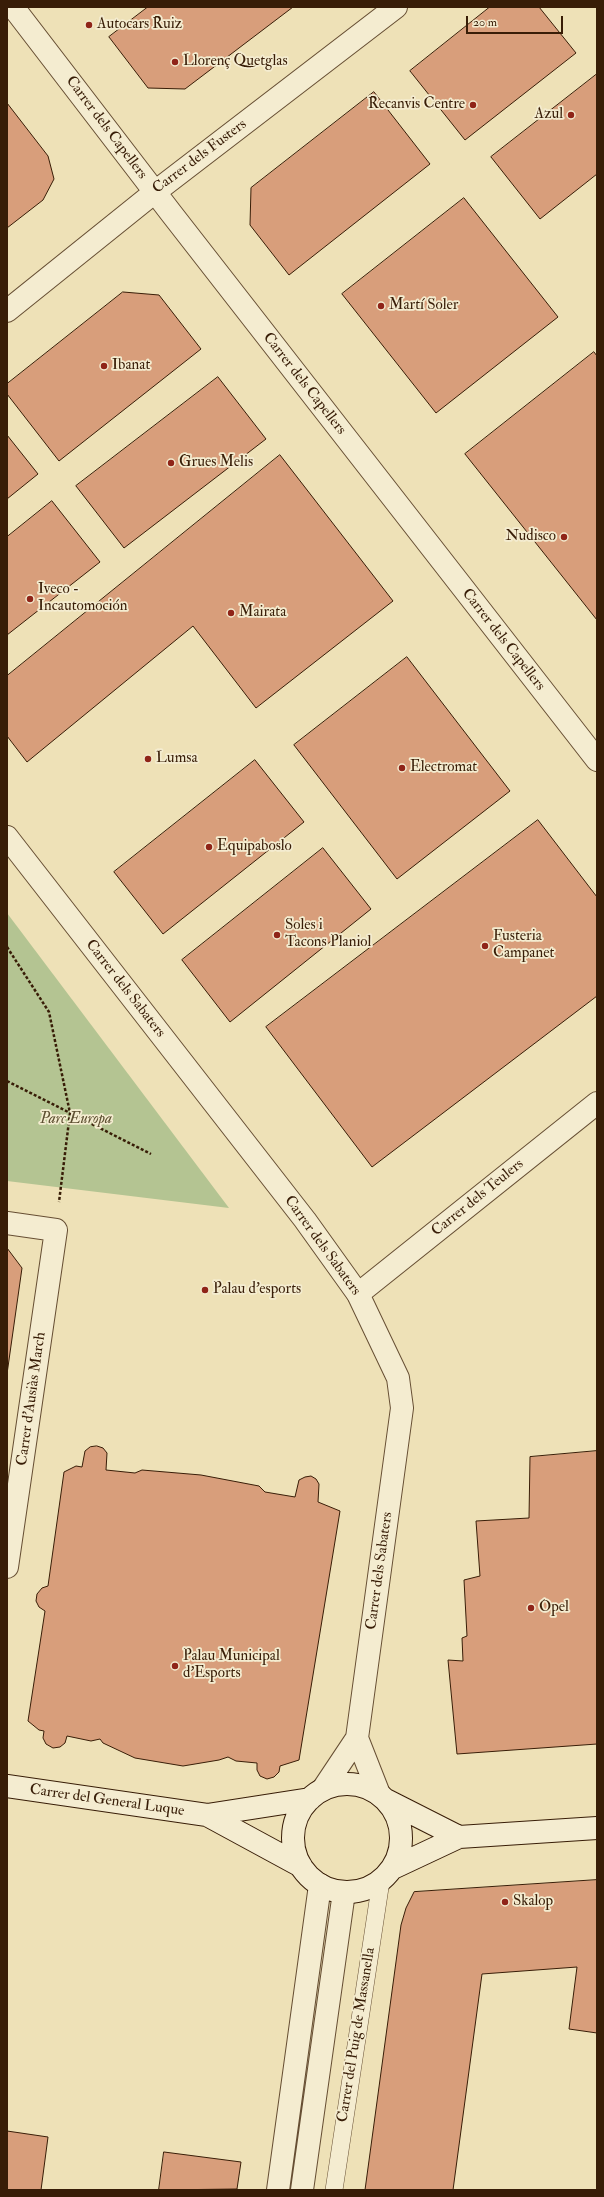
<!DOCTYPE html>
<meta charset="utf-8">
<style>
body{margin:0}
#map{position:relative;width:604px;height:2197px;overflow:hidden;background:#eee1b7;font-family:"IM FELL Double Pica",serif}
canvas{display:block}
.frame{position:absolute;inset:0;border:8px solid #381d07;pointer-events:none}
.scale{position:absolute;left:466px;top:16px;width:97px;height:18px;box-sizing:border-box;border:2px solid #381d07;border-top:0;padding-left:5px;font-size:12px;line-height:14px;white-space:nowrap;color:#381d07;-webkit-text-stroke:3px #f4ecd0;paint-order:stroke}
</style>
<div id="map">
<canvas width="604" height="2197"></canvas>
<div class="frame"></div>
<div class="scale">20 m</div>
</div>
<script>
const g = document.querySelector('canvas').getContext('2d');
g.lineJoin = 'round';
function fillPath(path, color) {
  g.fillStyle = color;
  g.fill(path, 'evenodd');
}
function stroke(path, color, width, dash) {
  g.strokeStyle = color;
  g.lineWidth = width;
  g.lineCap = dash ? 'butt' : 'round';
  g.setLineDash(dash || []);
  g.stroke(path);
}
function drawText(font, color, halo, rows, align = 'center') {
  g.font = font + ' "IM FELL Double Pica",serif';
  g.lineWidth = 3.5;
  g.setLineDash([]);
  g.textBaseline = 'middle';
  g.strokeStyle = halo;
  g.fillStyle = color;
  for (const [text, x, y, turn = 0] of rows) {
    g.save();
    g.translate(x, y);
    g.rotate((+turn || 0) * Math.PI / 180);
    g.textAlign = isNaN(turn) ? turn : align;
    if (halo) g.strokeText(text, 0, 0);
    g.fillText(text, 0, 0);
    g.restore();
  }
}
fillPath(new Path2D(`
 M7,913l222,295 -222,-27z`), '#b4c492');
const building = new Path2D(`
 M148,7h145l-108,82 -37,-1 -39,-51z
 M490,7h49l37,46 -111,87 -55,-69z
 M597,74v100l-57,45 -49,-62z
 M374,92l56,72 -141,111 -39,-50 1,-37z
 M7,103l41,53 6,23 -11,21 -36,28z
 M464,198l94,119 -122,96 -94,-119z
 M123,292l36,3 42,54 -142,112 -52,-67v-10z
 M594,352l3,4v264l-132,-166z
 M218,377l48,62 -142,109 -48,-62z
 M7,435l31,39 -31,25z
 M280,455l113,146 -137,107 -63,-82 -166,136 -20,-26v-60z
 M52,501l48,61 -93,73v-98z
 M407,657l103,134 -113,88 -103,-134z
 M255,760l49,62 -141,112 -49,-62z
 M538,820l59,77v99l-225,171 -106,-140z
 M323,848l48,61 -141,113 -48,-62z
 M7,1248l15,20 -15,106z
 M97,1446l6,2 4,5 -1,17 29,3 7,-3 59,5 58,11 6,6 30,5 4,-17 6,-3 6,-1 5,3 3,5 -1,18 22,9 -41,249 -19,6 -1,6 -5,5 -7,2 -7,-3 -3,-6v-7l-21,-2 -8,-4 -9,3 -36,6 -48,-8 -32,-15 -3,-4 -9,2 -24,-5 -2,7 -5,4 -7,1 -7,-4 -3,-6 1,-7 -5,-1 -11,-9 17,-110 -6,-4 -3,-6 1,-7 5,-6 6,-2 16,-114 12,-6 6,1 3,-16 5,-4z
 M597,1451v293l-140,10 -9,-94 15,1 -1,-23 5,-2 -3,-56 16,-4 -4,-55 53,-3 1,-61z
 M597,1880v153l-28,-4 8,-62 -95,7 -29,216h-88l36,-265 5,-17 8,-16z
 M7,2131l41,6 -7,53h-34z
 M164,2152l77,10 -4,27 -78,1z`);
fillPath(building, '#d89e7b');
stroke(building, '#381d07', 1);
const service = new Path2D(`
 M334,2190l47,-309`);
const minor = new Path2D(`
 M13,7l158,206 426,547
 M7,311l148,-119 241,-185
 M7,1223l49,7 -49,337
 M358,1294l239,-191
 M278,2190l42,-305
 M302,2190l42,-298`);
const tertiary = new Path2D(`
 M7,837l298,383 53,74 40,84 4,30 -45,330 -34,51
 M357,1738l22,56`);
const secondary = new Path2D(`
 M293 1838a54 54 0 1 1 108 0a54 54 0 1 1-108 0Z
 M7,1786l200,29 103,-16
 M386,1800l73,37
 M207,1815l94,51
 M393,1868l66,-31 138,-9`);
stroke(service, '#664e33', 18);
stroke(minor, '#664e33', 24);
stroke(tertiary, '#664e33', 24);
stroke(secondary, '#381d07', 24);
stroke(new Path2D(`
 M7,947l42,65 21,101 -11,89
 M7,1081l144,73`), '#381d07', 2.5, [3, 2]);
stroke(service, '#f4ecd0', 17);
stroke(minor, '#f4ecd0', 22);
stroke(tertiary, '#f4ecd0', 22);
stroke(secondary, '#f4ecd0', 22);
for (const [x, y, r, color] of [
 [89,25,4,"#8f2418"],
 [175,62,4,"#8f2418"],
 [473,105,4,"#8f2418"],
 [571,115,4,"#8f2418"],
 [381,306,4,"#8f2418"],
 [104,366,4,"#8f2418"],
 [171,463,4,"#8f2418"],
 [564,537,4,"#8f2418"],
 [30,599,4,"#8f2418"],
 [231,613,4,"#8f2418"],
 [148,759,4,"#8f2418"],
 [402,768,4,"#8f2418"],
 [209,847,4,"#8f2418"],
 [277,935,4,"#8f2418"],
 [485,946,4,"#8f2418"],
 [205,1290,4,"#8f2418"],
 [531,1608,4,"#8f2418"],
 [175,1666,4,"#8f2418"],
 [505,1902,4,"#8f2418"]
]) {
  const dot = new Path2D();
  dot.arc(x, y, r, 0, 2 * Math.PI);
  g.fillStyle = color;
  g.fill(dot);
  stroke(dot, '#f4ecd0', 1.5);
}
drawText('15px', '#381d07', '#f4ecd0', [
 ["Autocars Ruiz",97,25],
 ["Llorenç Quetglas",183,62],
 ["Recanvis Centre",465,105,"right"],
 ["Azul",563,115,"right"],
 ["Martí Soler",389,306],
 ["Ibanat",112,366],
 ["Grues Melis",179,463],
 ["Nudisco",556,537,"right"],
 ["Iveco -",38,590],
 ["Incautomoción",38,607],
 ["Mairata",239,613],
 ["Lumsa",156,759],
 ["Electromat",410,768],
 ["Equipaboslo",217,847],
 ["Soles i",285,926],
 ["Tacons Planiol",285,943],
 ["Fusteria",493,937],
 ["Campanet",493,954],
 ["Palau d'esports",213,1290],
 ["Opel",539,1608],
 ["Palau Municipal",183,1657],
 ["d'Esports",183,1674],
 ["Skalop",513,1902]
], 'left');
drawText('15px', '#381d07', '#f4ecd0', [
 ["Carrer dels Capellers",106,128,53],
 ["Carrer dels Fusters",200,157,-37],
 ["Carrer dels Capellers",304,384,52],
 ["Carrer dels Capellers",503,640,52],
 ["Carrer dels Sabaters",125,989,52],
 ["Carrer dels Teulers",478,1198,-39],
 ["Carrer dels Sabaters",322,1246,54],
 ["Carrer d'Ausiàs March",32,1399,-82],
 ["Carrer dels Sabaters",380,1571,-82],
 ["Carrer del General Luque",107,1801,8],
 ["Carrer del Puig de Massanella",357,2035,-81]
]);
drawText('italic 15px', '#5d4f31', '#f4ecd0', [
 ["Parc Europa",76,1120]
]);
</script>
